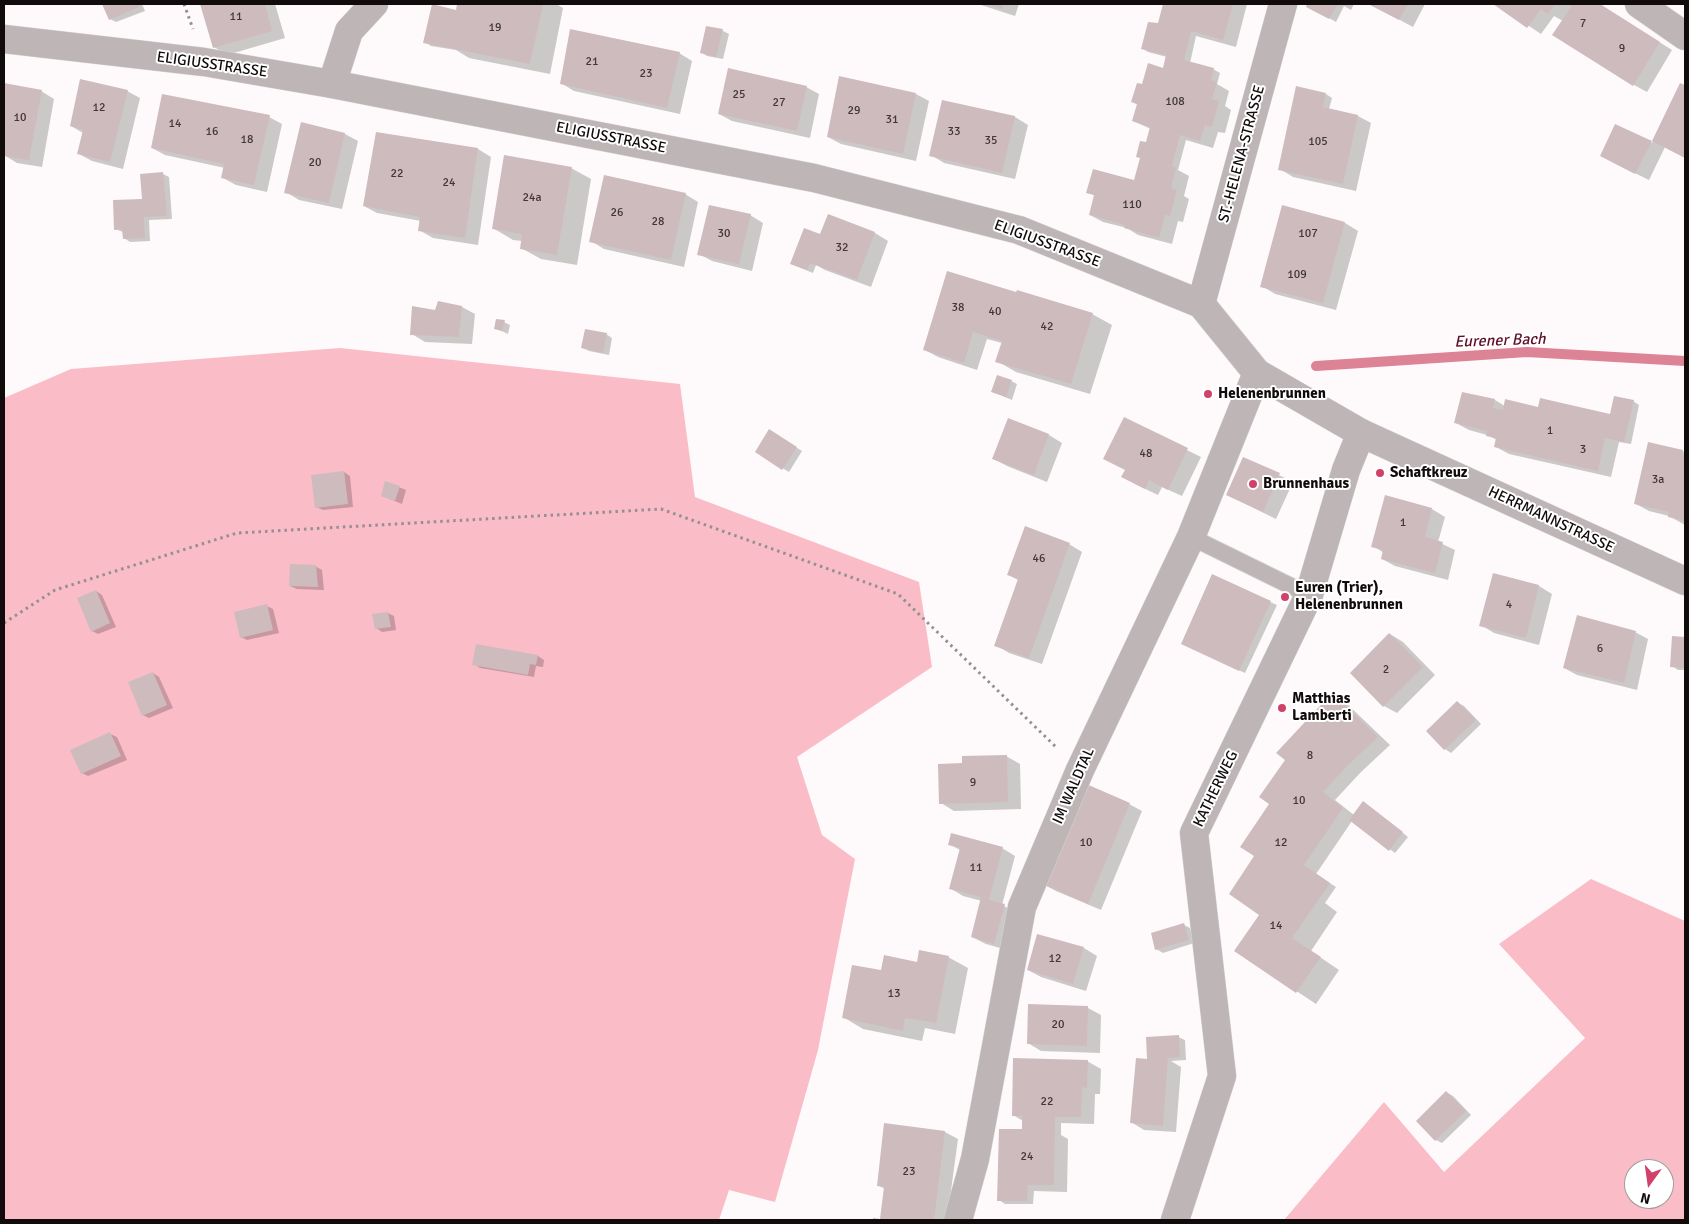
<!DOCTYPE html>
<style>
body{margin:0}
#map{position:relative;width:1689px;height:1224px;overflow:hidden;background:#fefafb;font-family:Signika,sans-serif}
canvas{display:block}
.frame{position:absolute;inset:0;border:5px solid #110b0c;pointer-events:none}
.north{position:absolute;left:1624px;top:1159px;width:50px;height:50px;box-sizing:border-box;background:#fff;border:1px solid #a09d9e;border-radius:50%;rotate:194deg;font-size:14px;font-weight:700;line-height:20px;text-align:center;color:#110b0c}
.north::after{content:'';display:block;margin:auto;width:18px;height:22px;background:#d1426a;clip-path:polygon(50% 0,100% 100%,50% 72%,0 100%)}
</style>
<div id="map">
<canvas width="1689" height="1224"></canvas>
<div class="frame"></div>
<div class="north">N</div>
</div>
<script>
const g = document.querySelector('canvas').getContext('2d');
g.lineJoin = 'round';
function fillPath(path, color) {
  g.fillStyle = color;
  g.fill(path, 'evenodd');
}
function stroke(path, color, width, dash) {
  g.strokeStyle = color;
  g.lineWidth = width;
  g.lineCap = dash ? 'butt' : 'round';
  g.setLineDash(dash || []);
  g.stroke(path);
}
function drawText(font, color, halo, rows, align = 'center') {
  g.font = font + ' Signika,sans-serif';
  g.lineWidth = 4;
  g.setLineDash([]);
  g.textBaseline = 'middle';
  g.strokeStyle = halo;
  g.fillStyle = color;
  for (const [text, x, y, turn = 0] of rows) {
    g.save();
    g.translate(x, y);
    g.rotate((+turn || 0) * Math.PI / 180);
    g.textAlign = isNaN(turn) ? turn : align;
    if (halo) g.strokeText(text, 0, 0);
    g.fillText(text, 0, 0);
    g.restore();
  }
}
fillPath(new Path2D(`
 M340,348l340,36 15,113 224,85 13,85 -135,90 25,78 33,24 -37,191 -43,152 -46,-12 -10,30h-715v-822l67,-29z
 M1591,879l94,42v299h-401l100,-118 60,70 141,-134 -86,-94zM1634,1169h30v30h-30z`), '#fabdc7');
fillPath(new Path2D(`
 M104,4h38l3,7 -29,11 -6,-3z
 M202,4h73l10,34 -58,17 -13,-8z
 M458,4h98l7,4 -13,66 -81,-16 -13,-8 -25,-4 -6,-4 32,-31z
 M978,4h41l-4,12z
 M1164,4h83l-11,43 -40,-11 -6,27 23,6 7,4 -3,11 12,7 -4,15 6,4 -6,23 -7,-1 -5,16 -27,-8 -8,30 11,6 -5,20 5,3 -6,23 -5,-1 -6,23 -34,-9 -11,-7 -24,-6 -13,-7 5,-19 -7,-4 47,-11 16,-52 -18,-8 5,-16 -5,-3 10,-16 21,-17 3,-12 -19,-5 -6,-4 24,-21 -7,-4z
 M1309,4h45l-3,6 -7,-4 -8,16 -29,-16z
 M1370,4h55l-12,23z
 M1496,4h103l73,46 -25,42 -13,-7 -71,-64 -9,-5 -13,18z
 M707,27l16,4 6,3 -6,25 -16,-3 -6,-4z
 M679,53l13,8 -12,53 -106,-23 -13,-8z
 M4,84l37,7 13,8 -12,68 -25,-4 -13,-8z
 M1680,84l5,3v71l-20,-11 -16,33 -35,-17 2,-38 36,18z
 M806,87l13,7 -9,44 -78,-17 -13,-7z
 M127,91l13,7 -17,71 -31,-8 -13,-7 4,-21 -12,-7z
 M916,94l13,7 -13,60 -75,-17 -13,-7z
 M1326,94l6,4 -3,11 29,7 13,7 -15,68 -63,-14 -13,-8z
 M943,101l72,16 13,8 -13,54 -71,-16 -13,-8z
 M269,117l13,7 -15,68 -31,-7 -13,-7 2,-10 -60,-13 -13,-7z
 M302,123l43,11 13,7 -16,68 -43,-9 -13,-8z
 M478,149l13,8 -13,88 -45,-7 -14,-8 2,-9 -44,-8 -13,-7z
 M571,168l20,11 -14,86 -36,-6 -20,-11 1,-7 -9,-1 -20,-12z
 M163,174l6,3 3,42 -23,1 1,21 -20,1 -6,-4 -1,-6 -8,-3 29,-28z
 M685,194l13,8 -14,65 -80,-18 -13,-8z
 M1283,207l62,16 13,8 -22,79 -61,-16 -13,-8z
 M750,215l13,8 -11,48 -40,-10 -13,-7z
 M828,216l47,17 13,8 -17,46 -46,-17 -9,-5 -3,8 -22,-9 29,-29z
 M948,273l144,41 20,11 -22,69 -74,-22 -19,-11 5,-18 -15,-4 -10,31 -39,-13 -13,-7z
 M439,302l23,5 13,7 -3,30 -47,-2 -13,-8 24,-23z
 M504,322l6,3 -2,9 -13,-6z
 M606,334l6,4 -3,17 -20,-4 -6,-3z
 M1011,381l6,3 -5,16 -19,-8z
 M1495,400l10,6 105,9 23,-14 6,4 -8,39 -12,-2 -8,35 -102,-23 -13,-7 1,-7 -10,-5 -18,-5 -13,-7z
 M1124,419l77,38 -19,39 -20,-9 -4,8 -23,-11 -9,-14z
 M1008,420l41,15 13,8 -15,39 -40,-16 -13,-7z
 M769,431l33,20 -13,21 -33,-20z
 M1683,451l2,2v72l-16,-9 -20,-5 -13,-7z
 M1244,458l49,24 -17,37 -49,-24z
 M344,472l6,4 3,31 -30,3 -7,-3z
 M386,482l20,8 -4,14 -20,-8z
 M1432,509l13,8 -7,25 17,8 -7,30 -53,-14 -13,-7 2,-6 -11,-7z
 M1069,544l13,8 -40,112 -33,-11 -13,-8 22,-65 -9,-5z
 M315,566l7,4 2,20 -27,-1 -7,-3z
 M1494,575l45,11 13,8 -13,51 -45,-12 -13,-8z
 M96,591l6,4 14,32 -18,7 -6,-3z
 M1270,602l7,3 -32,68 -56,-26z
 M267,606l6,3 6,24 -32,7 -6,-3z
 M388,613l6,3 2,14 -14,2 -6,-4z
 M1635,632l13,7 -11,51 -60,-15 -13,-7z
 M1390,634l13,8 32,33 -38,38 -13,-7z
 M1673,637l12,1v32h-7l-6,-4z
 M538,656l6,4 -1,7 -7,-1 -2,11 -54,-9 -6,-4z
 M153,673l6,4 14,31 -24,10 -6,-3z
 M1332,694l13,8 45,43 -29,27 -26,28 19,15 16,-8 38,30 -13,16 -43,-32 -36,53 20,13 -11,16 12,9 -26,39 28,19 -23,34 -80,-53 25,-37 -5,-58 14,-52z
 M1458,703l6,3 17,18 -30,29 -6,-4 -17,-18z
 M110,734l7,3 10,23 -39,16 -6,-3z
 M1006,756l14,8 1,45 -67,2 -13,-8 23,-39z
 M1129,804l13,7 -41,99 -45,-19 -13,-7z
 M949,844l53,4 13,8 -13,49 15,8 -10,37 -21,-6 -14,-7 10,-36 -19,-5 -13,-8 10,-38z
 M1184,925l6,3 4,15 -31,10 -7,-4z
 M1084,948l13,8 -11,35 -45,-14 -13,-7z
 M948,957l20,11 -13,66 -30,-6 -3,13 -59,-12 -20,-12 39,-45z
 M1030,1005l58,3 13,7 -1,38 -59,-2 -13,-8z
 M1178,1037l7,3 1,20 -15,1 10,6 -5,65 -32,-2 -13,-8 17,-61z
 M1087,1061l14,8 -1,25h-5l-1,30 -33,-1v12l7,4 -1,53 -33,-1 -1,13h-28l-6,-4 28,-69 -4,-10 -10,-6z
 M1446,1092l7,4 18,19 -29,28 -6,-3z
 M945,1132l13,7 -11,81h-73h7l4,-31 -7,-4z`), '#0003');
stroke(new Path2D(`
 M1316,366l211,-14 158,9`), '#dc8395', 10);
fillPath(new Path2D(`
 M102,4h36l1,3 -30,13z
 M200,4h65l7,27 -59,17z
 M432,4l24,6 1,-6h86l-13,60 -107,-21z
 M987,4h17l-2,5z
 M1163,4h70l-10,36 -32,-9 -7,29 30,8 -3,12 6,2 -5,17 7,2 -7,26 -7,-2 -5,16 -20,-6 -8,31 4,2 -5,20 6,2 -7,26 -5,-1 -6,23 -35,-10 1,-3 -36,-10 5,-20 -8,-2 7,-24 41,11 6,-22 -4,-1 4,-16 6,1 4,-15 -18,-6 5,-17 -6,-2 6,-19 5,1 6,-21 15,5 3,-13 -25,-6 7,-27 10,1z
 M1307,4h31l-9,15 -23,-12z
 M1368,4h40l-9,16z
 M1493,4h62l-7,10 -7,-5 -14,19z
 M1573,4h27l60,38 -27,44 -81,-51z
 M706,26l17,3 -7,28 -16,-4z
 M570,29l110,23 -13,56 -107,-24z
 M728,68l79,18 -10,45 -79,-17z
 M839,76l77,17 -13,61 -76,-17z
 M80,79l48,11 -18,72 -33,-8 6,-24 -13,-4z
 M4,83l38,7 -13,70 -25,-4z
 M1680,83l5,2v73l-33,-17z
 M1296,86l30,7 -3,14 35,8 -15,69 -65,-14z
 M162,94l108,21 -16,70 -33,-7 3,-14 -73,-16z
 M942,100l73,16 -13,57 -73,-17z
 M301,122l44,11 -16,70 -45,-10z
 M1615,124l37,17 -17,33 -35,-18z
 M376,132l102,16 -13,90 -47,-7 2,-14 -57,-11z
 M504,155l68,12 -15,88 -37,-6 2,-15 -30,-5z
 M163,172l4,44 -23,1 1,21 -22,1 -1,-10 -8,1 -1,-30 29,-1 -2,-25z
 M604,175l82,18 -15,67 -82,-18z
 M709,205l42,9 -12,50 -42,-9z
 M1282,205l63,17 -22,81 -63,-16z
 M828,214l47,18 -18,48 -47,-17 -3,7 -17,-6 14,-36 16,6z
 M947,271l69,21 1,-2 76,23 -22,71 -76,-22 7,-21 -29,-9 -9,31 -41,-13z
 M438,301l24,5 -3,31 -49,-2 2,-29 23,4z
 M496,319l9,1 -3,11 -8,-2z
 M585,329l22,4 -4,20 -22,-5z
 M997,375l15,5 -6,17 -15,-5z
 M1462,392l33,7 -2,9 10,2 2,-11 33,8 2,-9 70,16 4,-18 20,4 -10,42 -19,-4 -7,33 -104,-24 2,-9 -10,-2 1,-5 -33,-8z
 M1124,417l64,31 -20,42 -19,-10 -4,9 -24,-12 4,-7 -22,-11z
 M1008,418l41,16 -15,41 -42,-16z
 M769,429l28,18 -15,23 -27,-18z
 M1648,442l35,8 -1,5 3,1v65l-17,-4 1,-5 -35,-8z
 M1243,457l37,16 -17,39 -37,-17z
 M344,471l4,33 -33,4 -4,-33z
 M385,481l15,5 -5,15 -14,-5z
 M1385,495l47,13 -7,29 18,5 -8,31 -54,-14 2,-9 -12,-3z
 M1025,526l45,17 -41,115 -35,-12 24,-67 -11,-4z
 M290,564l26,1 2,22 -29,-1z
 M1493,573l46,12 -13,53 -47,-12z
 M1212,574l59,27 -32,70 -58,-27z
 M96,590l14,33 -19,9 -14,-34z
 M267,604l6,26 -33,8 -6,-26z
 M388,612l3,15 -16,2 -3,-15z
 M1577,615l59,16 -12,52 -61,-15z
 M1389,633l34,34 -40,40 -33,-34z
 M1672,636l13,1v31l-15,-1z
 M476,644l62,11 -2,10 -6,-1 -2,11 -56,-10z
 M153,672l14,33 -25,11 -14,-34z
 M1332,693l46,44 -30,28 -25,27 20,16 -39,57 26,18 -38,55 29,19 -25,36 -62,-42 25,-36 -30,-21 25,-38 -14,-9 29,-43 -10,-7 26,-37 -9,-7z
 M1457,701l19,19 -32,30 -18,-19z
 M110,732l11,24 -40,18 -11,-24z
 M1007,755l1,47 -69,2 -1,-40 24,-1v-7z
 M1084,783l46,20 -42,101 -46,-20z
 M1363,801l40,31 -14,19 -40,-31z
 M951,833l52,14 -14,53 16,4 -11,40 -23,-7 10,-40 -32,-8 11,-41 -12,-3z
 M1184,923l5,17 -34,10 -4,-17z
 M1037,934l47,13 -11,37 -46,-14z
 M919,950l30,6 -13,67 -31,-5 -2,13 -61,-13 10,-53 29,5 3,-15 33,7z
 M1028,1004l60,2 -1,40 -60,-2z
 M1179,1035l1,22 -12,1 -5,68 -33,-3 6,-65 11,1 -1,-22z
 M1013,1058l75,2 -1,28 -5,-1 -1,30h-26l-1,68h-26l-1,16h-30l2,-72h23v-13h-10z
 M1446,1091l20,20 -31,30 -19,-20z
 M884,1123l61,8 -11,89h-61v-2l7,1 4,-32 -7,-1z`), '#cebbbe');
const service = new Path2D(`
 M1191,537l118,58`);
const minor = new Path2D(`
 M332,84l17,-53 25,-27
 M1201,304l82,-300
 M958,1220l17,-61 47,-252 58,-137 111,-233 66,-164
 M1175,1220l47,-144 -28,-243 115,-238 37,-125 15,-37`);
const tertiary = new Path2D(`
 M1639,4l46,32
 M4,39l200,23 128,22 482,94 205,52 182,74 56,69 104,60 324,148`);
stroke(service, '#d8d4d5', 18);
stroke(minor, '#d8d4d5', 29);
stroke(tertiary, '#d8d4d5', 29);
stroke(new Path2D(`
 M184,4l9,25
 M4,623l51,-33 182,-57 424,-24 237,85 158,153`), '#948f90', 3, [2.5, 4]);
stroke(service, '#bdb5b6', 16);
stroke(minor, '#bdb5b6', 28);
stroke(tertiary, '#bdb5b6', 28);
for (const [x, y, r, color] of [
 [1208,394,5,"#d1426a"],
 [1380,473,5,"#d1426a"],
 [1253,484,5,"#d1426a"],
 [1285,597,5,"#d1426a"],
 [1282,708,5,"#d1426a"]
]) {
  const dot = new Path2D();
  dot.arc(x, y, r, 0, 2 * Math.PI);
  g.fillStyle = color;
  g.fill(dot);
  stroke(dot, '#fff', 2);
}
drawText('12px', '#403738', null, [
 ["11",236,17],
 ["7",1583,24],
 ["19",495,28],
 ["9",1622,49],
 ["21",592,62],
 ["23",646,74],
 ["25",739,95],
 ["108",1175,102],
 ["27",779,103],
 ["12",99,108],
 ["29",854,111],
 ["10",20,118],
 ["31",892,120],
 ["14",175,124],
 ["16",212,132],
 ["33",954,132],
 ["18",247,140],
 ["35",991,141],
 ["105",1318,142],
 ["20",315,163],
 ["22",397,174],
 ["24",449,183],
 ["24a",532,198],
 ["110",1132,205],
 ["26",617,213],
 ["28",658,222],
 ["30",724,234],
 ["107",1308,234],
 ["32",842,248],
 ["109",1297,275],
 ["38",958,308],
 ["40",995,312],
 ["42",1047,327],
 ["1",1550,431],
 ["3",1583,450],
 ["48",1146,454],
 ["3a",1658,480],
 ["1",1403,523],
 ["46",1039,559],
 ["4",1509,605],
 ["6",1600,649],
 ["2",1386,670],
 ["8",1310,756],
 ["9",973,783],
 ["10",1299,801],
 ["10",1086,843],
 ["12",1281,843],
 ["11",976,868],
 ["14",1276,926],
 ["12",1055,959],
 ["13",894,994],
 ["20",1058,1025],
 ["22",1047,1102],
 ["24",1027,1157],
 ["23",909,1172]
]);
drawText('15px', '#110b0c', '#fff', [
 ["ELIGIUSSTRASSE",212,65,8],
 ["ELIGIUSSTRASSE",611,138,11],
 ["ST.-HELENA-STRASSE",1242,154,-75],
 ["ELIGIUSSTRASSE",1047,244,20],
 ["HERRMANNSTRASSE",1551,520,25],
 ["IM WALDTAL",1074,786,-66],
 ["KATHERWEG",1216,789,-64]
]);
drawText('bold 15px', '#110b0c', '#fff', [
 ["Helenenbrunnen",1218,394],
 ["Schaftkreuz",1390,473],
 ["Brunnenhaus",1263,484],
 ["Euren (Trier),",1295,588],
 ["Helenenbrunnen",1295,605],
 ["Matthias",1292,699],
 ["Lamberti",1292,716]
], 'left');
drawText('italic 16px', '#600f29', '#fff', [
 ["Eurener Bach",1500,341,-2]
]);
</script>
